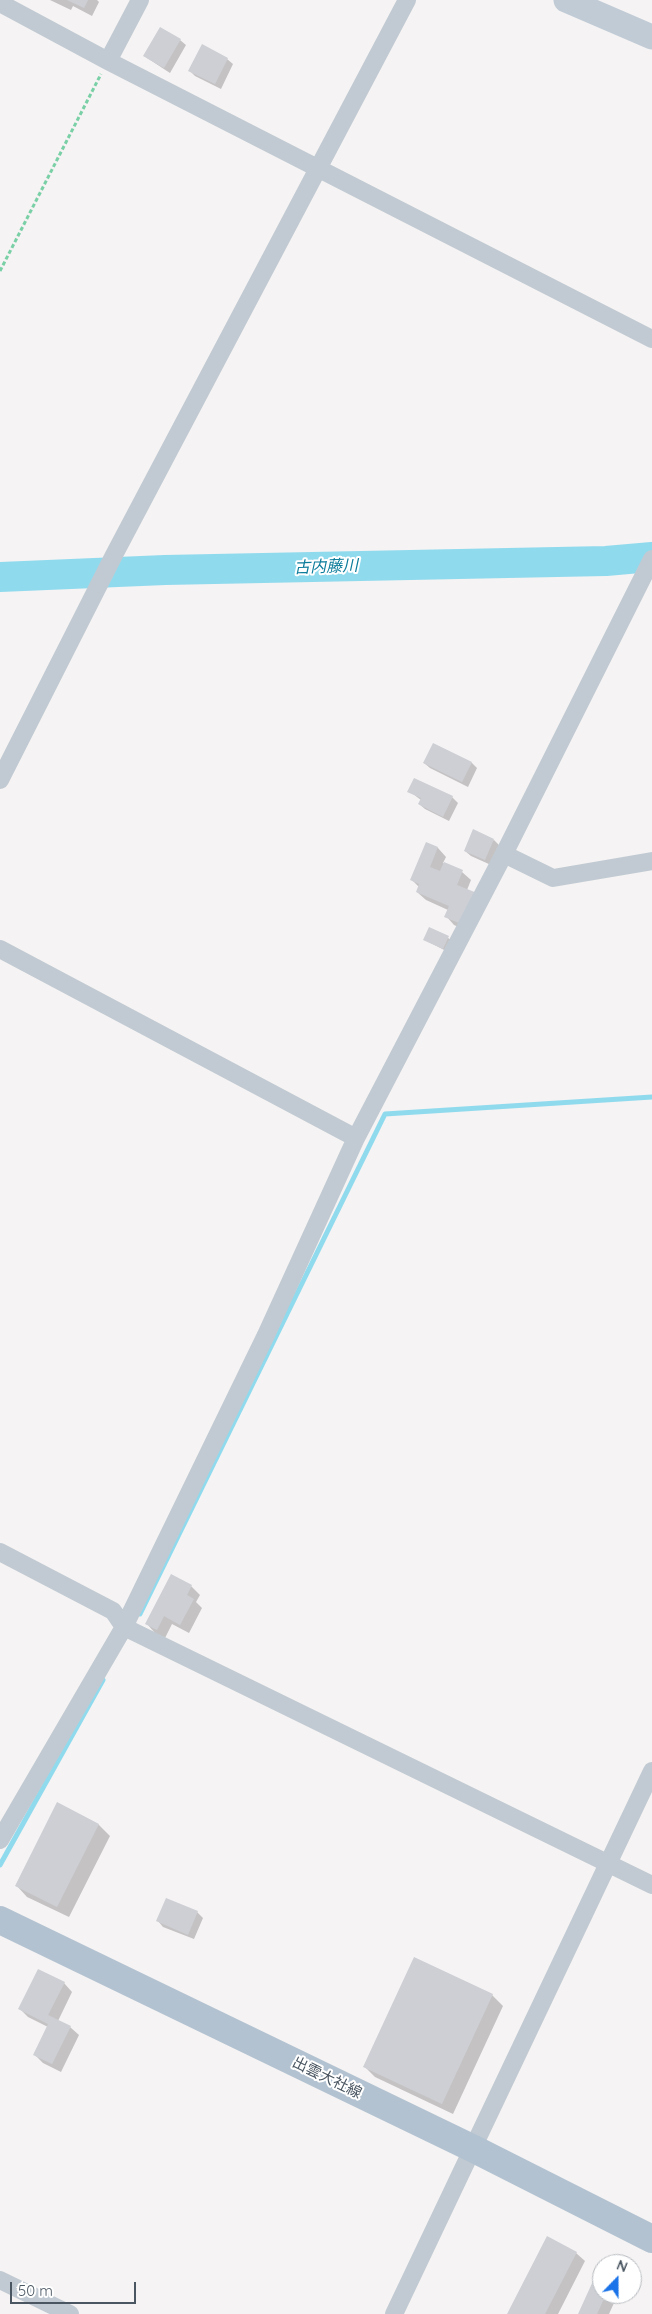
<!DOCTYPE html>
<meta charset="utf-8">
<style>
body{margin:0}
#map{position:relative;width:652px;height:2314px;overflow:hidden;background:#f5f3f3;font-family:Quicksand,sans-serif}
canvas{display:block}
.north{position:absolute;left:592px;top:2254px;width:50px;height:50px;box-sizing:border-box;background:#fff;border:1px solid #b7bbc0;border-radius:50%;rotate:22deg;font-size:14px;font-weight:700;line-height:20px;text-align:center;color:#4a5661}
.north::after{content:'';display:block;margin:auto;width:18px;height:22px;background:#1a73e8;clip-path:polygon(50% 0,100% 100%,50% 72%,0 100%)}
.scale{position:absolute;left:10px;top:2282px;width:126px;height:22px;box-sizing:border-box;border:2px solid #4a5661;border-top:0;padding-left:6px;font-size:15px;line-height:18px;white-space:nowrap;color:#4a5661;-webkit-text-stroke:4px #fff;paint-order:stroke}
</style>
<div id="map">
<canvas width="652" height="2314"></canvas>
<div class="north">N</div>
<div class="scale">50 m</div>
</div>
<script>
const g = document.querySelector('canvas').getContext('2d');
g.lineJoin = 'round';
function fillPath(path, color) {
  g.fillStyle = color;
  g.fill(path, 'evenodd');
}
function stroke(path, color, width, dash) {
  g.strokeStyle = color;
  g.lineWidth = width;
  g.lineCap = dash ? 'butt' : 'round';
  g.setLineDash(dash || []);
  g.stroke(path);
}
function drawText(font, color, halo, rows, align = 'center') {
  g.font = font + ' Quicksand,"Noto Sans JP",sans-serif';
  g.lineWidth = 4;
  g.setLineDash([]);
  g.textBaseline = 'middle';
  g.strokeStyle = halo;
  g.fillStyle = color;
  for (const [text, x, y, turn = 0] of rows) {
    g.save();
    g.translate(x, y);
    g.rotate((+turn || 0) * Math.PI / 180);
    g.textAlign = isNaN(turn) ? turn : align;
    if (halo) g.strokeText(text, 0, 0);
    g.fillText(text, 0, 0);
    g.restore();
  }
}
fillPath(new Path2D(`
 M50,0h47l2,2 -7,14 -19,-10 -2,4z
 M180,40l6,5 -16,28 -26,-17z
 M227,59l6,5 -12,25 -26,-13 -5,-5z
 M434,744l38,19 5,5 -9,19 -38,-19 -6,-5z
 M409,791l43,6 6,6 -9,18 -24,-12 -6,-5 2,-4z
 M494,840l5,5 -8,20 -20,-9 -6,-5z
 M427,844l11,4 8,9 -3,6 19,9 9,8 -4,10 5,43 -18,-8 -8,-9 2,-6 -22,-10 -9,-8 2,-5 -7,-7z
 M448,938l3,2 -5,11 -21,-11z
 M191,1586l9,9 -4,7 6,6 -13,25 -17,-9 -7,14 -10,-5 -8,-9z
 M57,1804l42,21 11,11 -41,81 -42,-20 -11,-12z
 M197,1912l6,6 -9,21 -31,-12 -5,-6z
 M64,1983l8,9 -14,29 12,6 9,8 -18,37 -18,-9 -9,-9 14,-27 -20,-10 -8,-8z
 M492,1995l11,11 -50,108 -78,-37 -11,-11z
 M576,2253l9,8 -27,53h-49z
 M618,2260l4,4h-11z
 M602,2269v25h16l-9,20h-30z`), '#0003');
stroke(new Path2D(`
 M140,1614l245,-500 267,-17
 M0,1865l103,-185`), '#90daee', 5);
stroke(new Path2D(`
 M0,577l165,-7 441,-9 46,-4`), '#90daee', 30);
fillPath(new Path2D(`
 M67,0h21l-4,8z
 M160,27l21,12 -17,29 -21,-12z
 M202,44l26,14 -13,26 -27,-13z
 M433,743l39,19 -10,20 -39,-19z
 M414,778l39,18 -10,21 -25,-13 3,-6 -14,-6z
 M473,829l21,10 -9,21 -21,-9z
 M426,842l12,5 -8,20 10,4 4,-9 19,8 -6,15 20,8 -13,32 -20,-8 5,-11 -33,-14 3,-8 -9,-4z
 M429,927l20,9 -6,13 -20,-9z
 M171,1574l21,11 -5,10 7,4 -14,26 -16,-9 -7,14 -12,-6z
 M57,1802l42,22 -42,83 -42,-21z
 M166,1898l32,13 -10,24 -32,-14z
 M414,1957l79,37 -51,110 -79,-37z
 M38,1969l27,13 -17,33 23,11 -19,38 -19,-9 15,-31 -30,-15z
 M547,2236l30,16 -32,62h-38z
 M602,2267v27h4l-9,20h-19l20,-44z`), '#cdcfd5');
stroke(new Path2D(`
 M0,271l101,-197`), '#7ad0a6', 3, [4, 2.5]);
stroke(new Path2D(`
 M0,3l108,58 544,278
 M108,61l32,-61
 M0,780l114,-225 293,-555
 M504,854l49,24 99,-17
 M0,949l356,189
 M0,1552l113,59 11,16 528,258
 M0,1840l124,-213 142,-292 90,-197 148,-284 148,-295
 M0,2280l70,34
 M394,2314l258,-543`), '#c1cad2', 18);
stroke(new Path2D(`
 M566,0l86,37`), '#c1cbd6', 25);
stroke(new Path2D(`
 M0,1920l474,229 178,90`), '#b3c2d1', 28);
drawText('15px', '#4a5661', '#fff', [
 ["出雲大社線",327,2078,26]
]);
drawText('italic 16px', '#0c7c9b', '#fff', [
 ["古内藤川",326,567,-2]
]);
</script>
